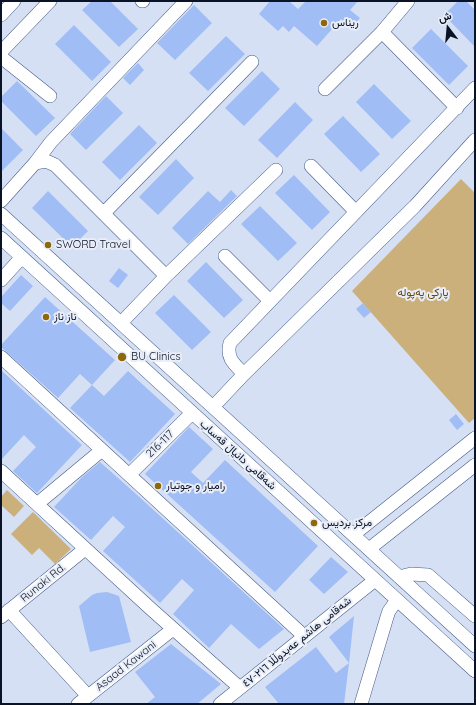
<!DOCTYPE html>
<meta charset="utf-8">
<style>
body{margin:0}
#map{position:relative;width:476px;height:705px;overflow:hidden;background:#d5e0f5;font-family:Quicksand,Vazirmatn,sans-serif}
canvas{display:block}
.frame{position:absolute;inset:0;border:2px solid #0a1325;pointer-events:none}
.north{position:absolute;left:428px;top:8px;width:40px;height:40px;-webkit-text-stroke:3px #e8edf8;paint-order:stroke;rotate:344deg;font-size:11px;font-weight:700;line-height:16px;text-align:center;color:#0a1325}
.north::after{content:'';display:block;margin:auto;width:14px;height:18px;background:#0a1325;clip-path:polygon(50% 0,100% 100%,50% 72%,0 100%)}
</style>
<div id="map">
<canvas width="476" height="705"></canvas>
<div class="frame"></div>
<div class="north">ش</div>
</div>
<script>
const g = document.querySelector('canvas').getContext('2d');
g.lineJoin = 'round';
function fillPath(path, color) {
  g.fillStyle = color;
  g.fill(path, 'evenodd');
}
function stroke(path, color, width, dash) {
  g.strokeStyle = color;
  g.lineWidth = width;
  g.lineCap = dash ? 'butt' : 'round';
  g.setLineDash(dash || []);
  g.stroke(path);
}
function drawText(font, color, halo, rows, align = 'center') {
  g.font = font + ' Quicksand,Vazirmatn,sans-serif';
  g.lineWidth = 4;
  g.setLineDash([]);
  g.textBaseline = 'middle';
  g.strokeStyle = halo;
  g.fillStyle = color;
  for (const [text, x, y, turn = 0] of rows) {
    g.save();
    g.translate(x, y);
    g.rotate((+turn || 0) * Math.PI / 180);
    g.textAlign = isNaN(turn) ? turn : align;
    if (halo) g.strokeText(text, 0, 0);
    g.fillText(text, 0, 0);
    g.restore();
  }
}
fillPath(new Path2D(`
 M461,179l14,14v225l-6,5 -117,-132z
 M7,490l17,16 -10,11 -13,-12v-8z
 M33,512l38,37 -16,15 -16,-16 -7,7 -21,-21z`), '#cbb07b');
fillPath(new Path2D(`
 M92,1h18l28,28 -19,18 -37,-37z
 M270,1h19l9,8 8,-8h52l-8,9 10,8 -9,10 -10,-9 -24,27 -23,-20 -5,6 -6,-6 -5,5 -19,-17z
 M458,1h8l9,9v37l-31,-32z
 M194,5l18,18 -37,37 -18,-17z
 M74,25l37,37 -19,19 -37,-37z
 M431,29l37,37 -19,19 -37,-37z
 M226,36l19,18 -37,37 -19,-18z
 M138,63l6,7 -14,15 -7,-7z
 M262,71l18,18 -36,37 -19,-18z
 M17,81l38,37 -19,18 -35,-35v-4z
 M374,84l37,37 -19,18 -36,-37z
 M106,96l17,17 -37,37 -16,-16z
 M295,102l18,18 -36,38 -19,-18z
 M343,116l37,38 -19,18 -37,-38z
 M139,125l18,18 -37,37 -18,-18z
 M1,128l22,22 -22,22z
 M176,159l18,19 -36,37 -19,-18z
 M294,175l36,37 -18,18 -37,-37z
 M231,190l6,6 -49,48 -16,-16 36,-37 12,11z
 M48,191l40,40 -16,16 -40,-39z
 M260,206l37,37 -19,18 -37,-37z
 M206,262l37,38 -19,18 -37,-37z
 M119,268l9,7 -10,13 -9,-7z
 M21,275l12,11 -23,25 -9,-8v-6z
 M174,295l37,37 -19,18 -37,-37z
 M45,297l70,63 -23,25 -12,-11 -22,24 -57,-51v-2z
 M363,303l8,9 -7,6 -8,-9z
 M1,370l81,75 -45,48 -24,-22 23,-24 -12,-12 -23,25z
 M128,371l47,43 -45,48 -60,-54 22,-23 12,11z
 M456,414l8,10 -7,6 -8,-10z
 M189,427l24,22 -22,23 12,11 22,-23 93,86 -43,46 -130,-118z
 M100,462l35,31 149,136 -25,20 -28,-25 -22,24 -36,-34 21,-24 -12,-11 -22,24 -57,-52 22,-24 -12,-11 -22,24 -37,-33 28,-30z
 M331,557l17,15 -24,22 -15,-14z
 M107,592l12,4 12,46 -41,10 -11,-46 13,-11 5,-2z
 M354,616l-5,47 -20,-26z
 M171,644l50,40 -24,20h-51l9,-7 -20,-25z
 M316,647l20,26 13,-10 -5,41h-65l-14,-17z`), '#a0bdf6');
const minor = new Path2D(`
 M142,1h1
 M408,1l-26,31 75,76
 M1,15l13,-14
 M1,52l49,-51
 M1,57l49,39
 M325,89l57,-57
 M35,163l16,-21 135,-141
 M311,166l45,46
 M1,201l34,-38 11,-2 9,4 111,111
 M104,213l148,-151
 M1,214l474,432
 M1,238l474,433
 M225,256l45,45
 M1,280l21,-23
 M121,323l45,-47 110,-106
 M1,357l303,279
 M244,374c-10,-10 -18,-16 -14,-31l245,-255
 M213,407l31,-33 171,-168 60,-66
 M1,471l150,138 89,79
 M129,475l63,-62
 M37,504l65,-54
 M353,535l122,-97
 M369,549l106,-84
 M399,577l12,-3 17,1 47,41
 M9,610l79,86
 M1,617l84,-68
 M78,704l95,-75
 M220,704l155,-124
 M361,704l26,-87 2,-6 8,-11`);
stroke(minor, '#445a86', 14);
stroke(minor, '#fff', 13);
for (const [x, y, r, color] of [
 [324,23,4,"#8d690b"],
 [48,245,4,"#8d690b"],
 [46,317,4,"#8d690b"],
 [122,357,5,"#8d690b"],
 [158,486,4,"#8d690b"],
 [314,523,4,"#8d690b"]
]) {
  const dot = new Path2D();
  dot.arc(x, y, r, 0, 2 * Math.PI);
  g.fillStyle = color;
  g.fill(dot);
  stroke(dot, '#e8edf8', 1.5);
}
drawText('11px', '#0a1325', '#e8edf8', [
 ["ريناس",332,23],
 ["SWORD Travel",56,245],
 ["ناز ناز",54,317],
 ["BU Clinics",131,357],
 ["رامیار و جوتیار",166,486],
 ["مرکز بردیس",322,523]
], 'left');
drawText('11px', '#624804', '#e8edf8', [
 ["پارکی پەپولە",423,293]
]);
drawText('11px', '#0a1325', '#e8edf8', [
 ["216-117",160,444,-44],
 ["شەقامی دانیاڵ قەساب",238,455,42],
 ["Runaki Rd.",43,583,-39],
 ["شەقامی هاشم عەبدوڵڵا ٢١٦-٤٧",297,642,-39],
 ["Asaad Kawani",126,666,-38]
]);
</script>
